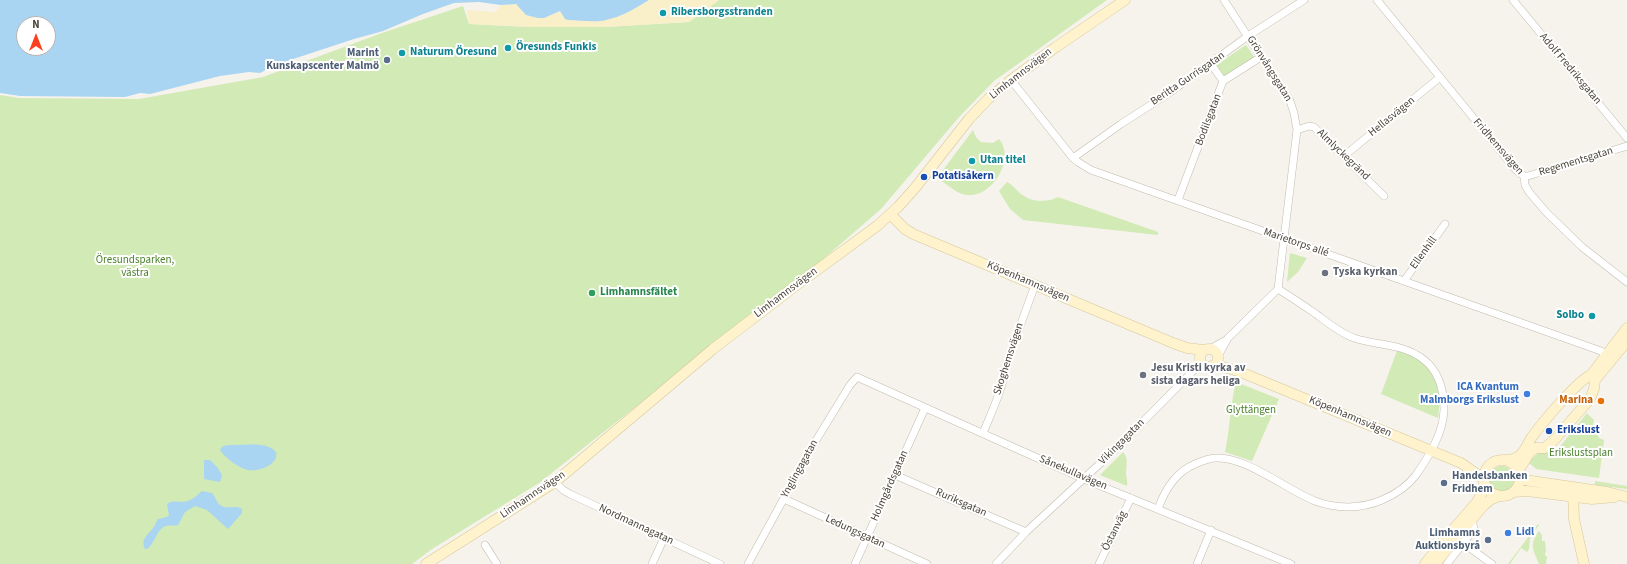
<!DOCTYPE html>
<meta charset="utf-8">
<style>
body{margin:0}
#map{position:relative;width:1627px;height:564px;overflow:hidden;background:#f6f3ec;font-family:"Source Sans 3",sans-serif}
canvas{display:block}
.north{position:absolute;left:16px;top:16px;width:40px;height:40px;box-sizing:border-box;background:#fff;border:1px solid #b7b4b0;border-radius:50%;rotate:0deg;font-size:11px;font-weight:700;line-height:16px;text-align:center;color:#4b4439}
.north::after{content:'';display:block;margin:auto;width:14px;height:18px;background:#fc3f1d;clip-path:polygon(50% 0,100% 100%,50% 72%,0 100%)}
</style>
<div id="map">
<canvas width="1627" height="564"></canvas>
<div class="north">N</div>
</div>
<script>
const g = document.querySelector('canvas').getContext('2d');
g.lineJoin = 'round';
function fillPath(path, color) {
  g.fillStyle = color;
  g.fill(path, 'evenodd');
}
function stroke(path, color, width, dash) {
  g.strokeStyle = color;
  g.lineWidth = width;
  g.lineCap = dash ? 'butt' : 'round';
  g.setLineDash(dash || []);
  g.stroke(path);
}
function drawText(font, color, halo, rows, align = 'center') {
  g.font = font + ' "Source Sans 3",sans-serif';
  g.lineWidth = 4;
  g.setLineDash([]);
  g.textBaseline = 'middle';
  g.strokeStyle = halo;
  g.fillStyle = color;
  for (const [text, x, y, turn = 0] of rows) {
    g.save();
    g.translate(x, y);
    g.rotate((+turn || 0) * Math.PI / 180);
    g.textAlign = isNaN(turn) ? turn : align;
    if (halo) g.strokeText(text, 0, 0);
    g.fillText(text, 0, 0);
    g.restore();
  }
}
fillPath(new Path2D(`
 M719,0h388l-113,81 -34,35 -79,93 -59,51 -283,223 -107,66 -20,15h-412v-469l19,3 120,1 124,-22 119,-44 81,-27 6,18 61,3h75l84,-5z
 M1246,45l9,13 -30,19 -9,-12z
 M973,130l3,7 5,5 12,1 6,-4c17,20 -7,59 -32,56 -11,-1 -21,-12 -30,-17z
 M1007,182c6,3 9,8 14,12 10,8 25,9 37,3l100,35v3l-135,-15 -13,-11 -11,-18z
 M1290,253l17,5 -9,14 -11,10z
 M1398,348l29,16 10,18 3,16 -2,20 -57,-24z
 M1236,382l43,17 -27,62 -27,-9c5,-23 5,-47 11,-70z
 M1587,413l7,7 -1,5 6,13 5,2 -5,38 -63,-9 -8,-7 14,-12 10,1 6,-2z
 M1123,452c6,7 3,12 3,21 0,5 2,8 1,13l-27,-11z
 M1489 479a13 13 0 1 1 26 0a13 13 0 1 1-26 0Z
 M1595,481l32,5v3l-32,-4z
 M1538,524l1,1 -9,13 -1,11 -2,3 -6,-4 -11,16h-2z
 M1539,531l3,4v6h3l1,11 -1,1v3h2l-1,8h-7c-6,-15 -10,-19 0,-33z`), '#d2eab5');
fillPath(new Path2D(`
 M649,0h70l-30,22 -84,5h-75l-61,-3 -2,-14 28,2 6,-7 15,-1 3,1 3,7 22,6 16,-7 8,9 52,-4z`), '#f9efc9');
fillPath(new Path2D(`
 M0,0h649c-13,8 -28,17 -43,20 -12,3 -25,0 -38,0l-3,-1 -5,-8 -16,7h-6l-12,-3 -10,-11 -15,1 -22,-3 -25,1 -31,11 -40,17 -29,8 -79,26 -15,8 -11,-1 -29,4 -70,18 -10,-1 -15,4 -105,-1 -20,-3zM24,24h24v24h-24z
 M236,445c13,0 31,-3 40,7 3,13 -18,20 -28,18 -9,-2 -23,-12 -28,-20 2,-6 10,-5 16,-5z
 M204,460h6l7,7 5,8 -2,7 -16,-3z
 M202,491l10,2c3,3 4,8 7,11 7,7 15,0 23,5v4l-14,16 -21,-19 -12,-4 -10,6 -7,13c-4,1 -8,0 -13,1 -9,4 -10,18 -18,23h-2c-5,-10 3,-14 8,-21 2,-2 3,-6 5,-9l9,-2 2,-2 -2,-11c5,-4 10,-2 16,-2 9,-1 13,-6 19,-11z`), '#a9d4f2');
const street = new Path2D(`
 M1377,0l139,170 8,6
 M1513,0l114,138
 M1211,64l12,17
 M1011,80l62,78 5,4 13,8 510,181 9,6
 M1297,130l12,-4 5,1 70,69
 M1344,156l95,-78
 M1073,158l48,-34 48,-31 79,-57 56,-36
 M1524,176l1,9 4,7 17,20 36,35 45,35
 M1524,176h4l99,-30
 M1178,200l45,-119 38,-24
 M1404,281l41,-57
 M1210,349l16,-9
 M1218,356l10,-18 50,-49 19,-159 -3,-17 -4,-12 -66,-101
 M1194,370l12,-4
 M983,433c9,-22 20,-44 23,-68l29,-80
 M895,475l131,57
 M555,482l8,8 7,4 150,70
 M784,499l143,65
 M1158,509c7,-20 18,-37 37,-45 7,-3 14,-6 21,-6 29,-2 71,32 99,43 21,8 46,8 67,-1 14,-6 25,-13 34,-25 13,-19 27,-41 28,-65 0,-20 -5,-39 -21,-51 -21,-16 -45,-13 -69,-21 -14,-5 -26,-15 -38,-24 -13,-9 -25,-17 -38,-25
 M1463,543l29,21
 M485,545l12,19
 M652,564l12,-26
 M748,564l64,-117 38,-62 7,-8 227,102 207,85
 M855,564l70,-156
 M996,564l30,-32 93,-86 75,-76 6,-9
 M1099,564l32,-66
 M1197,564l14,-34
 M1447,564l27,-35 -2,-10`);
const secondary = new Path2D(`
 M890,214l15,15 8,5 260,109 14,5 16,2
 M1200 358a9 9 0 1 1 18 0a9 9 0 1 1-18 0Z
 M1212,366l11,1 15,4 223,92 23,16
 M1484 478a18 18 0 1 1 36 0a18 18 0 1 1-36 0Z
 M1506,460c6,0 12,-2 16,-7 4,-4 6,-11 10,-16 10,-14 44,-55 59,-62l36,-47
 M1519,470l11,-18 5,-4h10l11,-10 34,-39 4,-10 1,-9 32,-39
 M1521,474l4,6 6,1 76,11 20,5
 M1573,491l1,28 10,45
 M1513,492l14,-1 65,8 23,-2
 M426,564l129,-82 158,-133 81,-62 83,-61 21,-19 17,-19 54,-69 19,-20 23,-19 45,-33 69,-47
 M1425,564l25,-31 27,-31 6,-11 1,-9
 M1435,564l48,-58 7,-6 9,-4`);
stroke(street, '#c2bbae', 8);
stroke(secondary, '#d6c79b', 11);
stroke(street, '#fff', 7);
stroke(secondary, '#fff3cd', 10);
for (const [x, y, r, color] of [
 [663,13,4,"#0f9aa8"],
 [508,48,4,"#0f9aa8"],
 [402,53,4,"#0f9aa8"],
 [387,60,4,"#5c6f8a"],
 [972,161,4,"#0f9aa8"],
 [924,177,4,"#1a4fb4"],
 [1325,273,4,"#6b7280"],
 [592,293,4,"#2e9e5b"],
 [1592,316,4,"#0f9aa8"],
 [1143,375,4,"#6b7280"],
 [1527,394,4,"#3f7fe0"],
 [1601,401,4,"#e8710a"],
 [1549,431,4,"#1a4fb4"],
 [1444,483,4,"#5c6f8a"],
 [1508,533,4,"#3f7fe0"],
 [1488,540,4,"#5c6f8a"]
]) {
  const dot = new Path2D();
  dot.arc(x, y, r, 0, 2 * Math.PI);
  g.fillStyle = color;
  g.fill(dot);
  stroke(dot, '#fff', 1.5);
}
drawText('bold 11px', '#0d838f', '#fff', [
 ["Ribersborgsstranden",671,13],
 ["Öresunds Funkis",516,48],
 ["Naturum Öresund",410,53],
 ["Utan titel",980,161],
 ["Solbo",1584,316,"right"]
], 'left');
drawText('bold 11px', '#4e5e75', '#fff', [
 ["Marint",379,54],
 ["Kunskapscenter Malmö",379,67],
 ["Handelsbanken",1452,477,"left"],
 ["Fridhem",1452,490,"left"],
 ["Limhamns",1480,534],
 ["Auktionsbyrå",1480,547]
], 'right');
drawText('11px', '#4b4439', '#fff', [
 ["Grönvångsgatan",1269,69,58],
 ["Adolf Fredriksgatan",1570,69,50],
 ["Limhamnsvägen",1021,74,-38],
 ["Beritta Gurrisgatan",1188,79,-34],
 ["Hellasvägen",1392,117,-39],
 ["Bodilsgatan",1209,120,-69],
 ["Fridhemsvägen",1498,147,49],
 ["Almlyckegränd",1343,155,44],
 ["Regementsgatan",1576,162,-17],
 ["Marietorps allé",1296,243,19],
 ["Ellenhill",1424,253,-54],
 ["Köpenhamnsvägen",1028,282,23],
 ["Limhamnsvägen",786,293,-37],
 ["Skoghemsvägen",1009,359,-72],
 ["Köpenhamnsvägen",1350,417,23],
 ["Vikingagatan",1122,442,-45],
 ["Ynglingagatan",800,469,-61],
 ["Sånekullavägen",1073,473,23],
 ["Holmgårdsgatan",890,486,-66],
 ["Limhamnsvägen",533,495,-34],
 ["Ruriksgatan",961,503,24],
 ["Nordmannagatan",636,525,25],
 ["Östanväg",1115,531,-64],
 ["Ledungsgatan",855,532,25]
]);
drawText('bold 11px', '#164399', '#fff', [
 ["Potatisåkern",932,177],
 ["Erikslust",1557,431]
], 'left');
drawText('11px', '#4a7f2a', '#fff', [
 ["Öresundsparken,",135,261],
 ["västra",135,274],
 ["Glyttängen",1251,411],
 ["Erikslustsplan",1581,454]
]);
drawText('bold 11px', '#5b616d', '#fff', [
 ["Tyska kyrkan",1333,273],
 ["Jesu Kristi kyrka av",1151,369],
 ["sista dagars heliga",1151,382]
], 'left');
drawText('bold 11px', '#27864d', '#fff', [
 ["Limhamnsfältet",600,293]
], 'left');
drawText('bold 11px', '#366cbe', '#fff', [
 ["ICA Kvantum",1519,388],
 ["Malmborgs Erikslust",1519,401],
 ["Lidl",1516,533,"left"]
], 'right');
drawText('bold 11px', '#c56008', '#fff', [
 ["Marina",1593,401]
], 'right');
</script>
